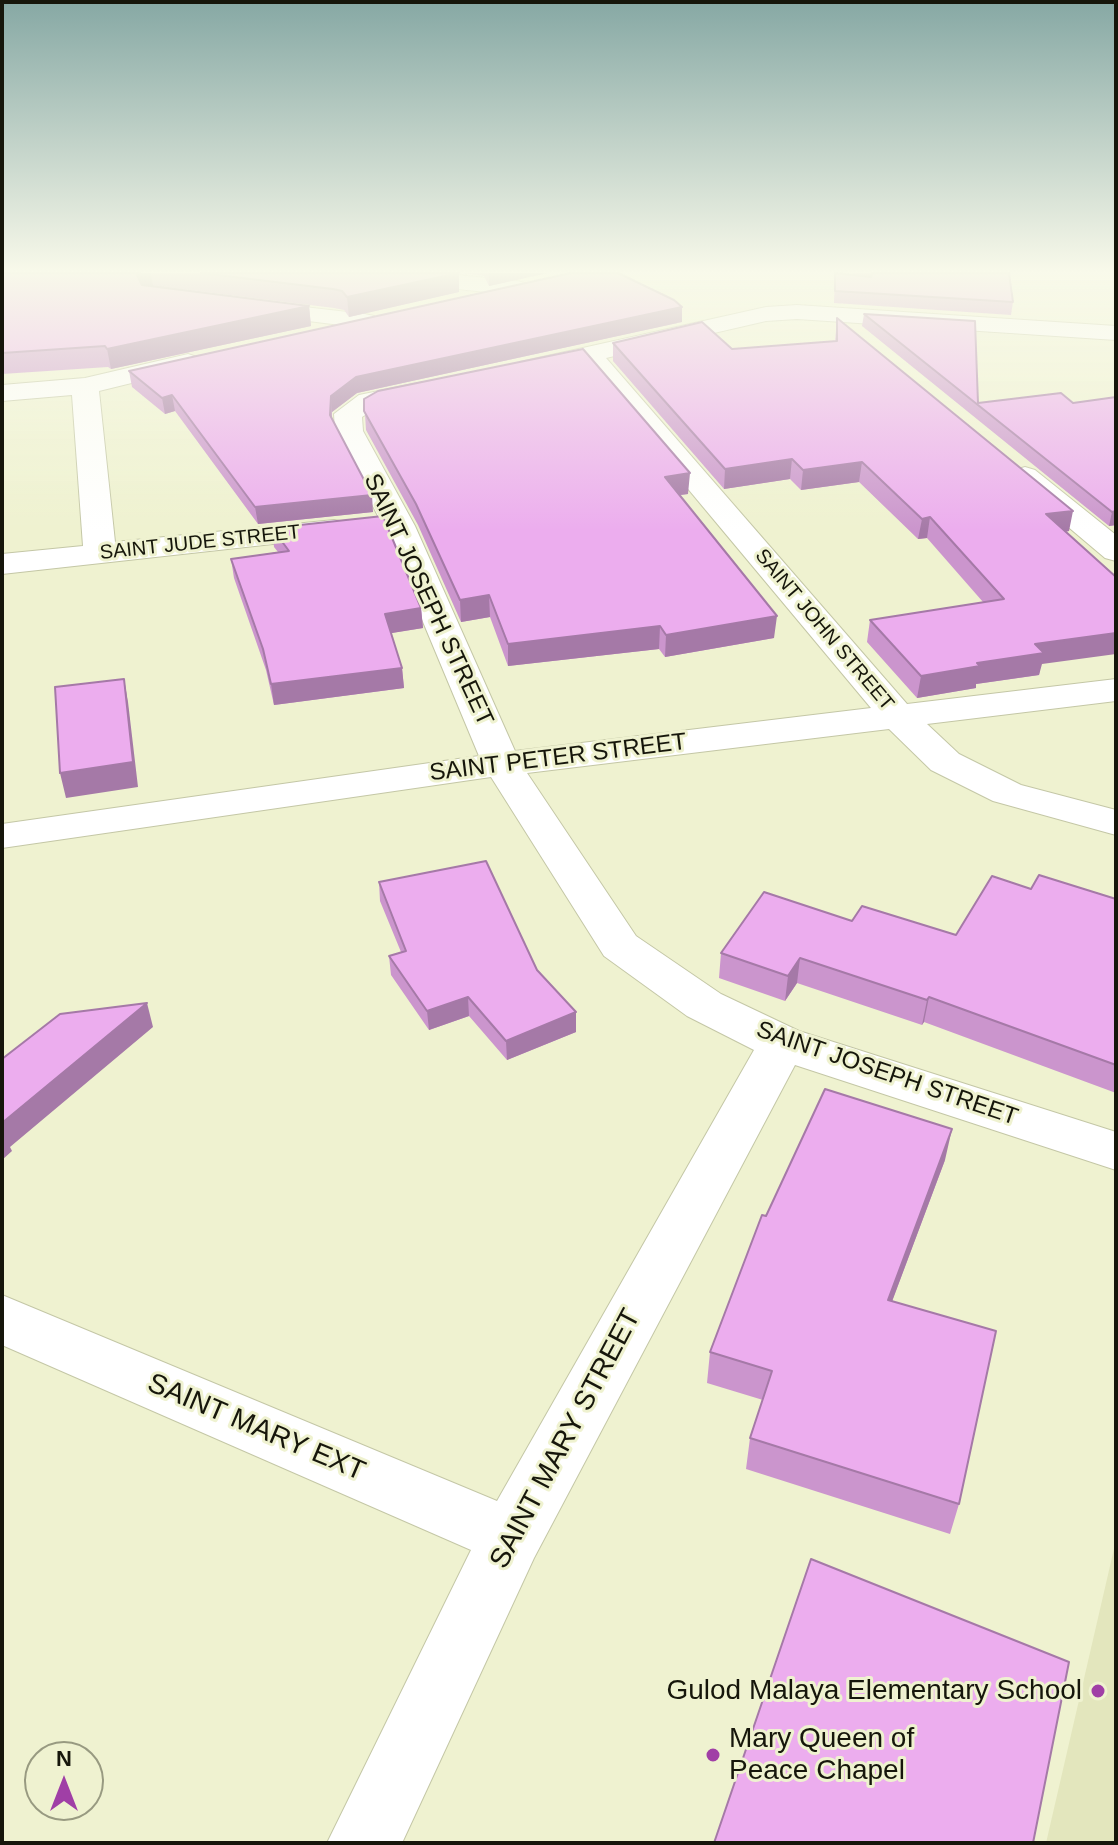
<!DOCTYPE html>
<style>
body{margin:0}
#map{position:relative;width:1118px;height:1845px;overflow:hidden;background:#eff2d0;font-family:Arial,sans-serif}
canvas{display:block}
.frame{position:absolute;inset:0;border:4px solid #16160b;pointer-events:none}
.north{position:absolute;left:24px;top:1741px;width:80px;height:80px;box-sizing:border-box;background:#eff2d0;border:2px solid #989a81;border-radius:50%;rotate:0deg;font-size:22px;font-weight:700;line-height:32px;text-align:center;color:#16160b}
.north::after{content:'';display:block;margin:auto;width:28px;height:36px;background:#a03fa6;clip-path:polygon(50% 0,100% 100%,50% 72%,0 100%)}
</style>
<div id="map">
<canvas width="1118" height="1845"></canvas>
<div class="frame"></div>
<div class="north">N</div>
</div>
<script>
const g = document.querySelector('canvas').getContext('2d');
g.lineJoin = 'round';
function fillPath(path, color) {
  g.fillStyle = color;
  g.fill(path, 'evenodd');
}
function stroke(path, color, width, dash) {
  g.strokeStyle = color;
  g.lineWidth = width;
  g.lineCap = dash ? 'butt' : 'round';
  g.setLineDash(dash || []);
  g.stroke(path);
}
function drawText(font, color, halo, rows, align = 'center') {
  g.font = font + ' Arial,sans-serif';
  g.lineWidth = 6;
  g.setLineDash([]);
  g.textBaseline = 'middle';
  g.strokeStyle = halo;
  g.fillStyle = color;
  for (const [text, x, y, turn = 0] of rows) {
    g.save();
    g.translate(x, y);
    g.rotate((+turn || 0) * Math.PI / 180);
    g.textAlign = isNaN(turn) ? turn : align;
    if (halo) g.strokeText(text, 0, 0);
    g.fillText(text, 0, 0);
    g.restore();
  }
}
fillPath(new Path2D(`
 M1116,1540v303h-70z`), '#e3e6bd');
const minor = new Path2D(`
 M355,273h82l80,8 8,2 4,5 -4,5 -8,2 -151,-15 -8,-2z
 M252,301l113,13 9,2 3,5 -3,5 -9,2 -122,-15 -3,-5 3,-5z
 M797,305l319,21v14l-319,-21 -31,2 -160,37 301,346 209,-25v22l-189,23 32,30 62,31 95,25v25l-123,-34 -62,-31 -42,-41 -362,44 109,163 85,58 78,37 317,101v38l-321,-105 -261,493 -132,285h-75l144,-293 -469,-205v-50l495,206 257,-451 -67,-34 -83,-60 -113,-179 -489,71v-24l477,-68 -96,-230 -48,-95 -1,-17 25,-19 64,-13 9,2 4,6 -4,6 -54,11 -16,10 1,14 52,95 100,225 356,-43 -288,-345 -54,13 -9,-2 -4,-6 4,-6 9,-2 237,-53z
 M188,354l9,3 4,5 -4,5 -98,24 16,151 219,-22 11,2 5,7 -5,7 -343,38v-20l81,-8 -11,-151 -70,6v-16l83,-7z
 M1025,467l10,3 81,65v26l-11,-3 -90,-76 -5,-6 5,-6z`);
stroke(minor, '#c4c7a6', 2);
fillPath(minor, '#fff');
fillPath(new Path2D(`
 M2,273h457v19l-110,25 -5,-7 -10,-2 -177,-22 152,20 2,20 -200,43 -3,-2 -106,7z
 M465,273h82l-58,13 -5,-10z
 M835,273l22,3 -6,-3h158l4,29 -2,13 -177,-12z
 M864,314l114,89h95l43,-6v128l-7,1 -247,-200z
 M837,318l232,213 -4,1 -26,143 -63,9v4l-59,10 -50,-56 3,-22 113,-18 -56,-64 -9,1 -59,-57 -58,8 -11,-11 -66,10 -111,-128v-18l119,6 103,-7z
 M682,322l-325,71 -25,19v6l41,94 -115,12 -83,-113 -10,3 -33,-27 -3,-16z
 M364,399l324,95 -8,1 94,143 -109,19 -6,-8 -151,17 -18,-49 -29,5 -43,-97 -52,-95z
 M272,528l149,80 2,20 -32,5 11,35 2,20 -130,17 -8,-35 -32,-92 -3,-19 47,-7 -4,-5z
 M379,882l158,88 39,62 -69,28 -38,-44 -40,14 -38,-55 -2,-19 12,-4 -21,-51z
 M1031,889l85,10v194l-192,-71 -2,3 -125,-42 -12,18 -66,-23 2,-25 131,-32 104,14z
 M945,1160l-53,141 67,203 -9,30 -204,-65 4,-31 13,-38 -56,-17 3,-31z`), '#cb95cd');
fillPath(new Path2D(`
 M140,273h11l2,13 -13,8 -3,-19z
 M459,273v19l-110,25 -2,-20z
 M489,273h58l-58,13z
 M309,306l2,20 -200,43 -4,-20z
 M682,307v15l-325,71 -25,19v19l-1,-35 25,-19z
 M172,395l3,16 -10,3 -3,-16z
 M792,459l-2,20 -66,10 1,-20z
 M862,462l-3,20 -58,8 2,-20z
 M690,473l-2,21 -24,3 1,-20z
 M372,495l1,17 -115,12 -3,-17z
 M1073,511l-4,20 -27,4 4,-21z
 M1116,511v14l-7,1 3,-14z
 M930,517l-3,21 -9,1 4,-20z
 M489,595l1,22 -29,5 -1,-22z
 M421,608l2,20 -37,6 -1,-20z
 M777,616l-3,22 -109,19 1,-22z
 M660,626l-1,23 -151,17v-22z
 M1116,633v21l-74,10 -3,11 -63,9v4l-59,10 4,-22 56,-13 58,-19z
 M402,668l2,20 -130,17 -3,-21z
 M124,679l4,23 10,85 -72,11 -6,-25z
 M800,958l-3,25 -12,18 3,-25z
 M468,997l1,19 -40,14 -2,-19z
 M929,997l-5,25 -2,3 5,-25z
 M147,1003l6,24 -143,120 2,4 -10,9v-37z
 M576,1012v20l-69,28 -1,-19z
 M952,1129l-7,31 -64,171 7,-31z`), '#a579a7');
const building = new Path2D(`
 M2,273h138l-3,2 5,10 167,21 -202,43 -2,-3 -103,7z
 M201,273h258l-112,24 -5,-6 -9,-2z
 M571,273h47l56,27 8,7 -326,70 -25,19 -1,19 42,80 -117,12 -83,-112 -10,3 -33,-27z
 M835,273l36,4 1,-4h137l4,29 -178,-11z
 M864,314l111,7 3,82 83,-10 12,10 43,-6v114l-4,1z
 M837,318l236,193 -27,3 70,63v56l-81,11 9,9 -67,10 3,3 -59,10 -51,-56 134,-21 -74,-82 -8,2 -60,-57 -59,8 -11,-11 -67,10 -112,-126 89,-21 30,27 105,-8z
 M583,349l107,124 -25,4 112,139 -111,19 -6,-9 -152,18 -19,-49 -29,5 -44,-96 -52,-93v-12l14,-8z
 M383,516l38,92 -36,6 17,54 -131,16 -8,-35 -32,-90 58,-8 -17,-23z
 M124,679l9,83 -73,11 -5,-86z
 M486,861l51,109 39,42 -70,29 -38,-44 -41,14 -38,-55 17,-5 -27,-69z
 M1039,875l77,24v166l-187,-68 -2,3 -127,-42 -12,18 -67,-23 43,-61 88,29 10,-15 94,29 36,-59 39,13z
 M147,1003l-145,120v-64l58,-45z
 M825,1089l127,40 -64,171 108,31 -37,173 -209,-66 22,-67 -62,-19 52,-137 4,1z
 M811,1559l258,103 -36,181h-319z`);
fillPath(building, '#ecadee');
stroke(building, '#a579a7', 2);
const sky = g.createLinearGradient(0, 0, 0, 531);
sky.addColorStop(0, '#86a8a4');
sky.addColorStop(0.51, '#f8f9ea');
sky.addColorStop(1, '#f8f9ea00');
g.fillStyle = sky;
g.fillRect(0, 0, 1118, 531);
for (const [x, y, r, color] of [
 [1098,1691,8,"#a03fa6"],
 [713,1755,8,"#a03fa6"]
]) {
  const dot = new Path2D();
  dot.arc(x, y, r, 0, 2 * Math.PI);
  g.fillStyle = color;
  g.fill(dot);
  stroke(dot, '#eff2d0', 3);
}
drawText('20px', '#16160b', '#eff2d0', [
 ["SAINT JUDE STREET",200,543,-6],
 ["SAINT JOHN STREET",824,630,50]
]);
drawText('24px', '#16160b', '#eff2d0', [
 ["SAINT JOSEPH STREET",428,600,65],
 ["SAINT PETER STREET",558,758,-7],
 ["SAINT JOSEPH STREET",887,1074,19]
]);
drawText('28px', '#16160b', '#eff2d0', [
 ["SAINT MARY EXT",256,1428,23],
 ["SAINT MARY STREET",566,1439,-62]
]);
drawText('28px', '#16160b', '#eff2d0', [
 ["Gulod Malaya Elementary School",1082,1691],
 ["Mary Queen of",729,1739,"left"],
 ["Peace Chapel",729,1771,"left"]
], 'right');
</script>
